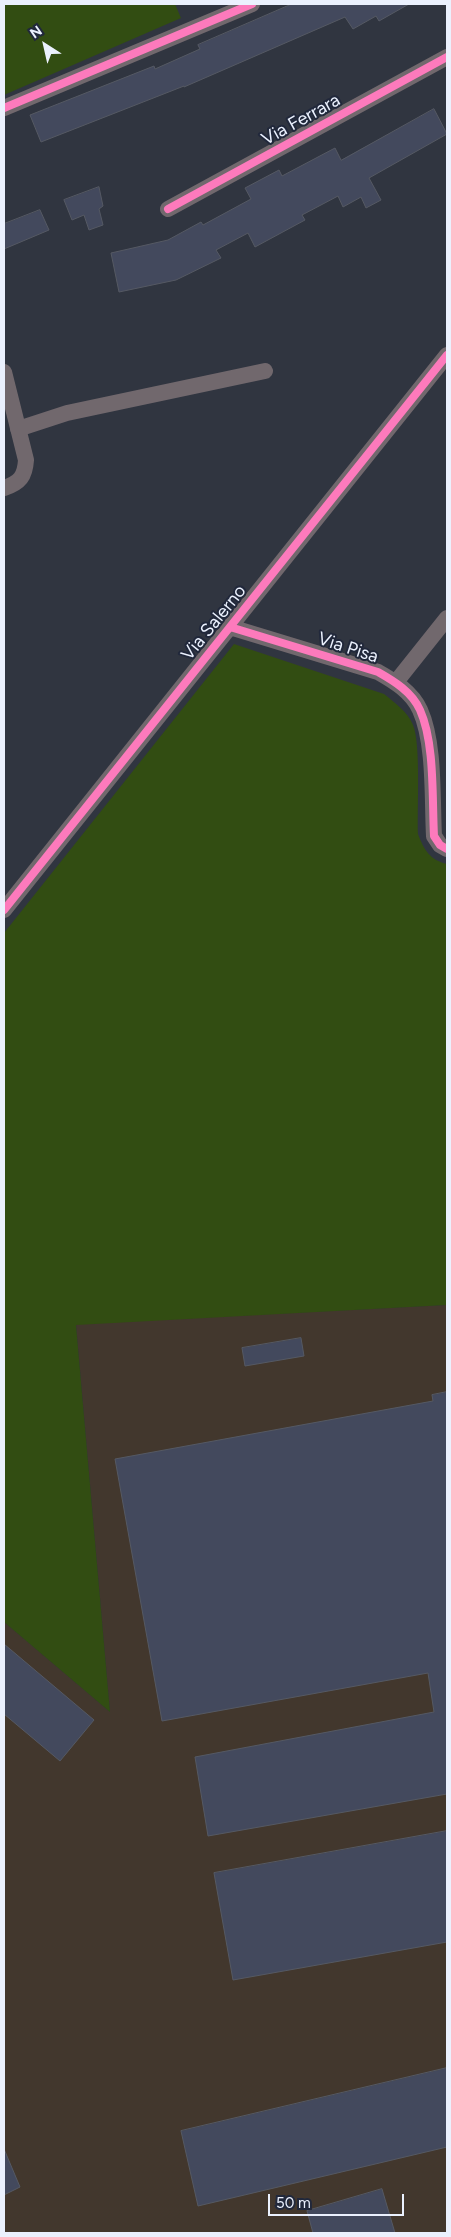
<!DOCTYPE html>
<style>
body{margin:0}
#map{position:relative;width:451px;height:2237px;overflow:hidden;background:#303540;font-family:Figtree,sans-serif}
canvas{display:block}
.frame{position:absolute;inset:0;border:5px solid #ebf1fe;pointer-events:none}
.north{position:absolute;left:20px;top:20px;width:50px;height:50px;-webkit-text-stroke:4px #21283b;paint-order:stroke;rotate:325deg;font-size:14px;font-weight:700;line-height:20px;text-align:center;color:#ebf1fe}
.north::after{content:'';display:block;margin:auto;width:18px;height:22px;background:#ebf1fe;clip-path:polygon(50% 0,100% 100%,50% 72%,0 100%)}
.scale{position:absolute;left:268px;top:2194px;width:136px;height:22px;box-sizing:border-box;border:2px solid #ebf1fe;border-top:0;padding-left:6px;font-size:15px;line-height:18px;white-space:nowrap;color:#ebf1fe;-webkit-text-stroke:4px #21283b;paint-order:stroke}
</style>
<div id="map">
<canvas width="451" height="2237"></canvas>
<div class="frame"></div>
<div class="north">N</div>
<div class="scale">50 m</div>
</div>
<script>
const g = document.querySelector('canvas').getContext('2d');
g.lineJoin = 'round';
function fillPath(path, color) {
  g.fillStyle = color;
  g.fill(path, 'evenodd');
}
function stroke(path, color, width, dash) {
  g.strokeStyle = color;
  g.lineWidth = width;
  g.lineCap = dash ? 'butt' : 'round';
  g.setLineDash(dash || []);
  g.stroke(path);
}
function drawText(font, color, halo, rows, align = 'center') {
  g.font = font + ' Figtree,sans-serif';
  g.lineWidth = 4;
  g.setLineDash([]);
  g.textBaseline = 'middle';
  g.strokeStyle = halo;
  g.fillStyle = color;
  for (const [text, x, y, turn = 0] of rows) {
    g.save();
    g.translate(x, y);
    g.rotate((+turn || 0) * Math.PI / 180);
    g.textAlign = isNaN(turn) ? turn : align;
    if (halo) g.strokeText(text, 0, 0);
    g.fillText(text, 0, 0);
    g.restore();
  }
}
fillPath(new Path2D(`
 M447,1305v928h-443v-611l106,90 -34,-388z`), '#42372d');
fillPath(new Path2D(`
 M4,4h171l6,14 -177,77z
 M234,644l150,50c10,8 24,18 29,31 8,18 4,86 5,109 6,16 12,26 29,30v441l-371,20 34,387 -106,-90v-689z`), '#324d12');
const building = new Path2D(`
 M292,4h117l-30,17 -3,-5 -23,13 -8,-12 -161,70v-1l-143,56 -11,-27 124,-49 1,3 45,-20 -2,-4z
 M434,109l13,25 -78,44 12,22 -15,8 -5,-11 -18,10 -5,-11 -36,19 3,5 -50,27 -7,-14 -32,17 5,8 -45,22 -57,12 -8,-39 57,-13 33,-18 2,3 48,-26 -6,-11 34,-18 3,6 53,-28 6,12z
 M99,187l4,19 -4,3 4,16 -14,5 -5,-15 -12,5 -8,-20z
 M40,210l9,20 -45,19v-25z
 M301,1338l3,18 -59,10 -3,-18z
 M447,1392v402l-239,42 -13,-79 239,-45 -6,-39 -266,48 -47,-262 318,-58 -1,-6z
 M4,1644l90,76 -34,41 -56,-47z
 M447,1831v111l-214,38 -19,-107z
 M447,2068v79l-249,59 -17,-75z
 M4,2149l16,38 -16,8z
 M382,2189l13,44h-82l-6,-22z`);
fillPath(building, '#43495d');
stroke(building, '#555963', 1);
stroke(new Path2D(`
 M4,108l248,-104
 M168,209l279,-152
 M4,372l22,88c-1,16 -6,23 -22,28
 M18,429l49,-16 198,-42
 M230,627l148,45c16,9 34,20 42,38 15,33 12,89 14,126l6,9 7,4
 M396,682l51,-64
 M4,910l443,-555`), '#71686d', 16);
stroke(new Path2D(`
 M4,108l248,-104
 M168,209l279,-152
 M230,627l148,45c16,9 34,20 42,38 15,33 12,89 14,126l6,9 7,4
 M4,910l443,-555`), '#fd7abc', 8);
drawText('18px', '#ebf1fe', '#21283b', [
 ["Via Ferrara",301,120,-29],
 ["Via Salerno",214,623,-51],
 ["Via Pisa",348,648,18]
]);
</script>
